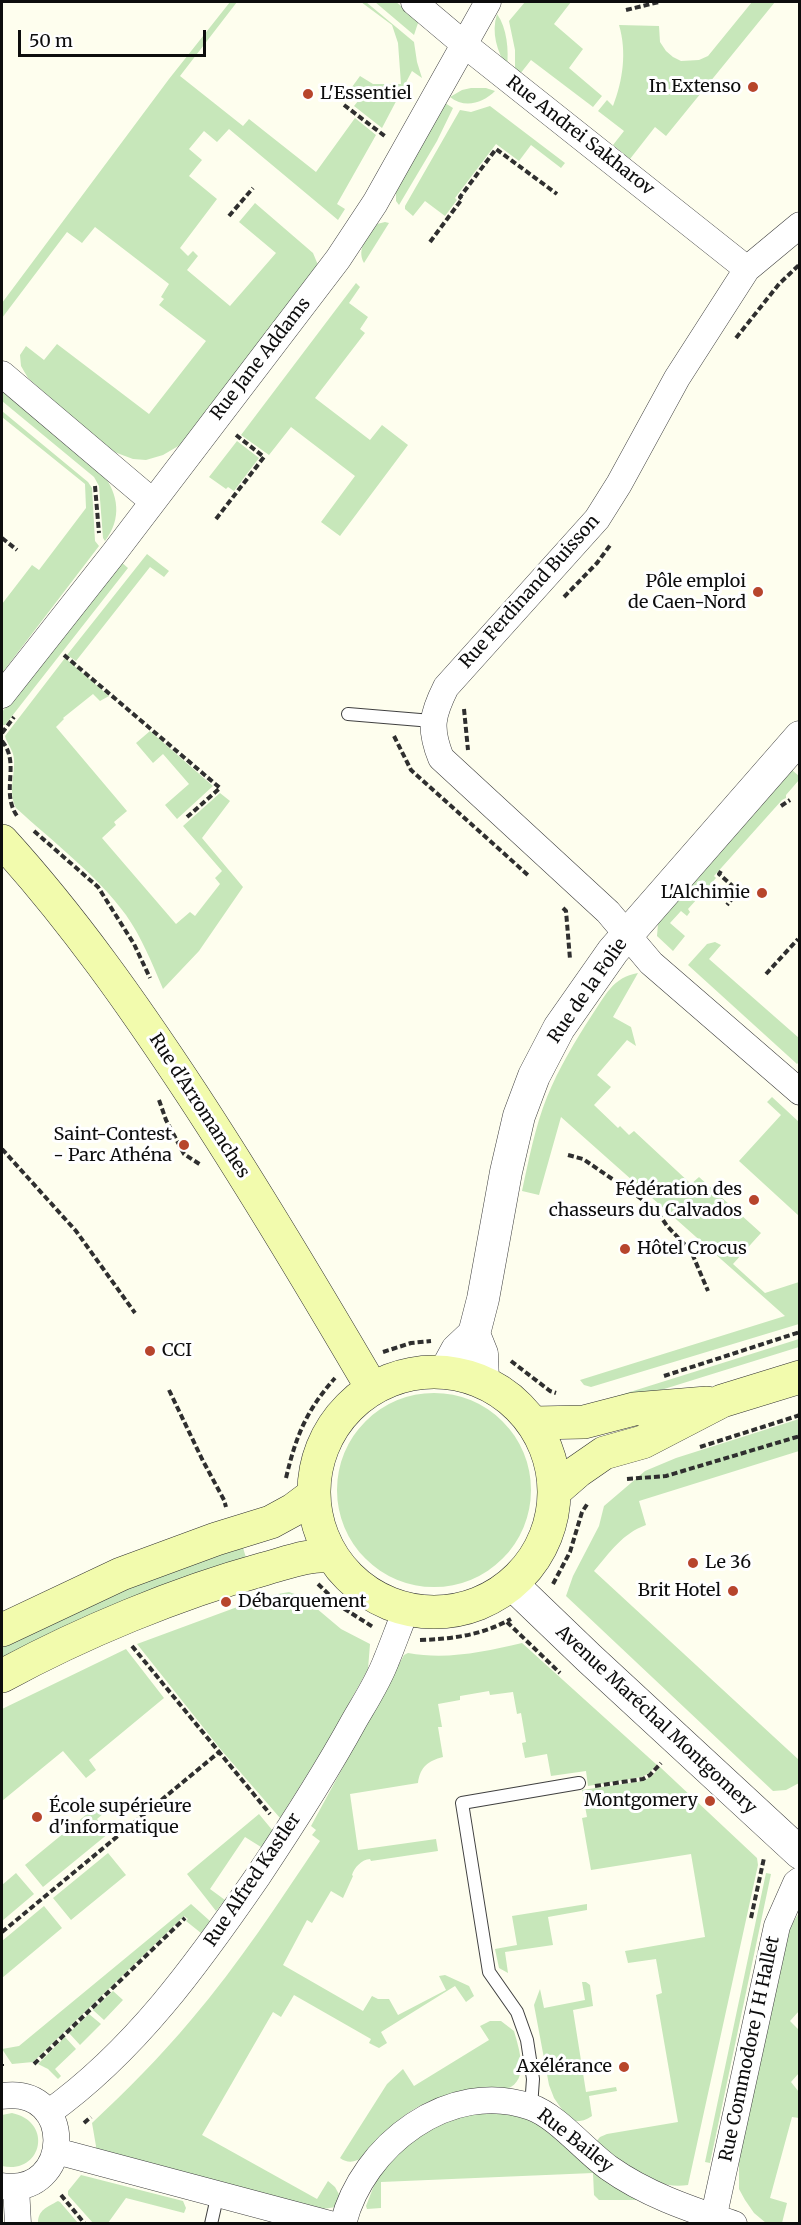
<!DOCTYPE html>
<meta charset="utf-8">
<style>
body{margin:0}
#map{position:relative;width:801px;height:2225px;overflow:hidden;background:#fefeee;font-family:Merriweather,serif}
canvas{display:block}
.frame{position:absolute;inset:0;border:3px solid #0d0d0d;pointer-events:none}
.scale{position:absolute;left:18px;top:30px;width:188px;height:27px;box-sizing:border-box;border:3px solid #0d0d0d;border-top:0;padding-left:8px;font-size:18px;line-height:21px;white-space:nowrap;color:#0d0d0d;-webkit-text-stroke:4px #fff;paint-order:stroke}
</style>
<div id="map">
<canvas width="801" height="2225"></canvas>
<div class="frame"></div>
<div class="scale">50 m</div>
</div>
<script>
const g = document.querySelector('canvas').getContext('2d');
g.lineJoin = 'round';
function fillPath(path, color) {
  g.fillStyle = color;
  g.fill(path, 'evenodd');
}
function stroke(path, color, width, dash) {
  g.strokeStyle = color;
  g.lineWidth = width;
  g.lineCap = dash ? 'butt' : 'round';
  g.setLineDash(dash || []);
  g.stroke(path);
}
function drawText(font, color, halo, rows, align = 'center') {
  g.font = font + ' Merriweather,serif';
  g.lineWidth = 6;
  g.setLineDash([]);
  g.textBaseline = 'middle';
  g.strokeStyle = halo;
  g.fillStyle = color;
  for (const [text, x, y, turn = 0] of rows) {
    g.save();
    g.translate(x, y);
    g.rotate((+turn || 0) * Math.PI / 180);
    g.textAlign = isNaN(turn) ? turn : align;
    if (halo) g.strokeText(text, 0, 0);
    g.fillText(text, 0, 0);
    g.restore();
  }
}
fillPath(new Path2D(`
 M230,2h7l-57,74 63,50 6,-7 67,53 39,-54 21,17 -39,69 8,5 -7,11 -109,-91 -12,13 -13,-11 -15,18 13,11 -13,16 28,23 -37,49 8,8 5,-5 5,5 -11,14 43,36 46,-53 -37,-31 16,-19 58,50 5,12 -138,180 -17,10 -17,5 -13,-1 -24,-9 -81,-72 -7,-12 -1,-11 6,-9 18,14 13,-16 92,70 57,-73 -47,-36 5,-6 -3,-2 8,-13 -74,-57 -13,16 -15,-11 -65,86v-15l167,-224z
 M361,2h5l48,40 3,20 5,16 -10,-7 -30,57 -28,-22 9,-11 -11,-8 8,-11 13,8h28l-3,-41 -6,-18z
 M375,2h21l23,18 -5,15z
 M525,2h46l-17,22 29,25 -14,19 33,28 -9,11 -62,-47 -11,14 -5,-5v-19l-6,-29z
 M752,2h23l-109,134 -11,-9 -25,32 -17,-14 11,-14 -26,-20 9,-11 6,6c10,-26 14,-54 6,-81l40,1 1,16 6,9 7,6 8,4 18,-1 9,-4z
 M497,14c10,14 12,36 10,54 -10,-17 -16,-35 -10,-54z
 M471,88h15l9,3c-12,12 -30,18 -45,6l12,-7z
 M445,103l8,5 -16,33 -38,64 -3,-4v-10z
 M490,106l75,57 -4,5 -30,-23 -12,16 -23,-17 -41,54 2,2 -12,16 -20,-15 -12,15 -8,-7v-3l55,-96 11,2z
 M385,222l4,1 -25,40c-8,-15 4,-26 13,-39z
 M356,283l4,4 -11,16 19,14 -8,12 5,4 -50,65 55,42 12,-15 26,20 -68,91 -19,-14 34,-46 -64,-49 -22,28 -28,-20z
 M2,391l100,82c17,21 20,46 3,68l-2,-3 -4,-52 -5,-9 -92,-76z
 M2,411l86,71 4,6 3,53 4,5 -97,127v-69l30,-39 7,5 47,-62 -1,-24 -83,-67z
 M237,441l22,17 -25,33 -6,-4 -2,2 -17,-12z
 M147,554l22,17 -5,6 -14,-10 -74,94 -9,-6z
 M120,561l8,7 -123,157h-3v-13z
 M65,658l44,38 -9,5 -7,-7 -30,24 1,1 -8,8 71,84 -13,11 2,3 -14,13 74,86 14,-12 5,4 25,-32 -5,-6 7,-7 -39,-45 37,-33 10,8 -28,37 41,49 -44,64 -36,38c-11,-26 -21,-51 -37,-74 -30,-41 -73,-73 -110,-107 -8,-16 -1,-32 -2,-49 -1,-10 -7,-15 -9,-23z
 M150,731l63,55 -36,33 -12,-14 24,-21 -26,-30 -10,9 -17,-20z
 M792,770l7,6v4l-13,15v3l-4,2 -68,76 2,2 -28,31 2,3 -3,4 -6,-5 -11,12 15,13 -12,15 -16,-15 1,-12z
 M715,942l6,3 -12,14 90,79v24l-2,2 -109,-99 19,-21z
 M638,973l-25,44 18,10 5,19 -9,-6 -30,35 14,12 -17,18 24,23 2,-2 9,9 5,-4 57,53 8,-7 62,56 -28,31 32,29 34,-11v42l-208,63 -7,-2 -4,-5 205,-64 -224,-199 -22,78 -17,-4c7,-32 13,-64 25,-94 12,-29 28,-56 45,-82 13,-19 21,-38 46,-42z
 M772,1097l27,25v94l-60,-55 42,-46 -14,-13z
 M799,1339v8l-183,57 -2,-7z
 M337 1490a97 97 0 1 1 194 0a97 97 0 1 1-194 0Z
 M799,1419v32l-160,50 7,24c-23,8 -36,27 -52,46l205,189v23l-13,7 -13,1 -207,-195 7,-20 26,-50 5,-20 41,-35 31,-13z
 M241,1541l6,20 -245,104v-24z
 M289,1592l14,5 38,32 29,15 -2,25 -41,74 -47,75 -58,-67 -85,-107 130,-48z
 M522,1643l135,122 -8,8 -7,4 -54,9 -2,-15 -35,5 -4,-22 -22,4 -3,-15 4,-1 -5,-29 -4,1 -4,-22 -23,3 -1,-4 -29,5v4l-22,4 4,23h-4l5,30c-15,4 -23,10 -25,26l-68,11 8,56 78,-11 2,12 -67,10 -1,-2c-8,0 -16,9 -18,16l1,1 -10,22 -12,-7 -19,32 -5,-3 -24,45 80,46 9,-15 6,3h11l9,16 48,-25 -7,-14 6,-1 24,11 5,10 -8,6 -11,-16 -74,46 6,11 -8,5 -10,-5 2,-4 -77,-44 -13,22 -8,-5 -71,123 115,64 11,-18 7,6 6,11 -5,9 -14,2 -227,-57 1,-6 -4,-23c35,-33 68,-66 99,-103 48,-56 88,-118 129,-179l-8,-6 4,-5 -5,-4 93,-171 4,-2c39,7 75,-1 114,-10z
 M126,1649l38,49 -75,62 7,10 -10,8 -23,-27 -61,50v-92z
 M660,1767l97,91 1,7 -70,320c-34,6 -64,-22 -91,-40l-1,-3 4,-5 7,-3 71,-12 -22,-127 6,-2 -6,-34 -28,4 -3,-12 80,-14 -14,-83 -100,16 -9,-52 5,-1 -5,-27 61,-9 9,-5z
 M104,1800l7,7 -14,12 12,14 -66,54 -18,-22z
 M259,1814l14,17 -12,16 -16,-10 -35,52 15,11 -9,11 -29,-37z
 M108,1853l18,22 -55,45 -18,-22z
 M16,1873l18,21 -32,27v-36z
 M766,1873l5,1 -61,289 -5,-1z
 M191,1904l19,17 -9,12 -15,-12 2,-2 -4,-3 -151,146 -21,2 -10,-15 17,-3z
 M587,1904v6l-39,7 5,28 -48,7 3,21 -9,-5 -4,-19 22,-4 -5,-29z
 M44,1906l18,22 -60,50v-37z
 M799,1913v98l-9,10 9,9v43l-8,9 8,10v26l-7,-1 -22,81 17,5 -5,20h-16l-12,-10 -9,-13 -6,-11v-30l51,-232z
 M582,1982h4l4,3 3,21 -20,4 13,82 30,-5 1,4 -28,5 3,20c-7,5 -14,6 -22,5l-16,-23 -5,-13 -15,-80 6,-16 4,19 41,-8z
 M113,1991l10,9 -19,20 -11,-10z
 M89,2014l12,10 -21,21 -11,-12z
 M490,2021h11l13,10c5,18 16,49 -7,58 -41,3 -75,3 -108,31 -16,13 -37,54 -59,38l47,-74 16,-15 11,17 75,-46 -9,-14z
 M65,2037l11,12 -21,20 6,7 -3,3 -10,-10 -10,-5z
 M503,2112l30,9 108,79h-42l-5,-5 -1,-22 -212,9v26l-14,1 -1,-3 9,-23 14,-21 18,-18 49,-29z
 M12,2113c42,9 30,62 -10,53v-51z
 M81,2175l102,26 3,7 -2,5 -58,-15 -18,25h-15l-25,-28v-4z
 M58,2201l2,1 18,21h-40c0,-13 9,-16 20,-22z`), '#c7e7ba');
const service = new Path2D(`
 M348,714l84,7
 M531,2107l2,-28 -6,-39 -10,-28 -28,-40 -27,-169 117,-20
 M211,2224l7,-31`);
const minor = new Path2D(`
 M414,2l51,43 282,224
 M800,225l-53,44 -70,109 -58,106 -22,35 -151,168c-14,28 -17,41 -5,71l167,154 43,51 149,129
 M2,374l150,127
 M2,695l112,-142 224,-294 37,-56 113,-201
 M2,2096c74,-11 71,101 0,90
 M48,2113c87,-62 150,-150 210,-237 34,-51 67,-102 96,-155 11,-19 24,-39 32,-60 7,-17 13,-34 20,-51
 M56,2151l274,73
 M16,2187l2,37
 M343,2224c19,-78 107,-146 188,-117 26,9 54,44 78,61 38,27 81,41 125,56
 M712,2224l65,-298 19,-43 4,-3`);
const tertiary = new Path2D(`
 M474,1334l8,20 1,28
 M445,1372l12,-22 17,-16 9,-35 23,-127 13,-56 15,-40 25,-48 54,-77 187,-214
 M513,1585l76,73 211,195`);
const secondary = new Path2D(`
 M2,841c71,78 132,165 190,253 63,96 122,195 180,294
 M314 1492a120 120 0 1 1 240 0a120 120 0 1 1-240 0Z
 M534,1423l50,-1 50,-13 73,-6
 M555,1491l23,-20 26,-18 39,-11 79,-41 78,-24
 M2,1630l119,-56 95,-35 55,-17 22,-12 20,-15
 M2,1676c79,-43 175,-83 262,-107 23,-6 43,-15 67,-13`);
stroke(service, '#404040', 14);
stroke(minor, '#404040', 27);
stroke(tertiary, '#404040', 33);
stroke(secondary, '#2f2f2f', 34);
stroke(new Path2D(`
 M626,10l33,-8
 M344,105l42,32
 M229,216l24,-28
 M430,242l32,-43 -2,-2 36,-48 61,45
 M736,338l43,-54 21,-20
 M95,486l4,47
 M216,519l48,-62 -28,-22
 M2,538l15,12
 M564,597l33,-34 14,-19
 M64,655l156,133 -34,30
 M464,709l4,41
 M2,733l12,-16
 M394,736l17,34 118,106
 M2,741c19,23 -2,50 15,75
 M781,806l9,-6
 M34,831l64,56 36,57 16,34
 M721,871l-2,3 19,17 -11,14
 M563,908l3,3 4,48
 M766,974l32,-35
 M159,1100l7,20 18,34 17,11
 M2,1149l74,82 59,82
 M568,1155l15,4 66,45 10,10 8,12 24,25 17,40
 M383,1352l28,-9 20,-2
 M511,1361l39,30 6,2
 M664,1376l136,-44
 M169,1390l33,69 22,41 2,7
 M700,1447l100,-32
 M286,1478c10,-42 20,-67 49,-100
 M627,1479l39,-3 134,-40
 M318,1584l25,24 30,19
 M553,1584l17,-32 12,-40 6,-9
 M507,1622l53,51
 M420,1640c33,-1 62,-5 91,-21
 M132,1646l138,168
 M595,1786l48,-7 7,-4 11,-12
 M751,1918l13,-60
 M2,1932l216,-179
 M2,2064v2
 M34,2064l151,-146
 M84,2123l7,-6
 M61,2195l24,29`), '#2f2f2f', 4, [6, 3]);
stroke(service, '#fff', 12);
stroke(minor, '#fff', 26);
stroke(tertiary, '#fff', 32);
stroke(secondary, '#f2fbad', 33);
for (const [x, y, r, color] of [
 [753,87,6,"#b7452c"],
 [308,94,6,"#b7452c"],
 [758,592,6,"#b7452c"],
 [762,893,6,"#b7452c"],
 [184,1145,6,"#b7452c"],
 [754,1200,6,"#b7452c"],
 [625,1249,6,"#b7452c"],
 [150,1351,6,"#b7452c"],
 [693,1563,6,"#b7452c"],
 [733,1591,6,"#b7452c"],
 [226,1602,6,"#b7452c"],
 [710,1801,6,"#b7452c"],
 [37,1817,6,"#b7452c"],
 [624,2067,6,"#b7452c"]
]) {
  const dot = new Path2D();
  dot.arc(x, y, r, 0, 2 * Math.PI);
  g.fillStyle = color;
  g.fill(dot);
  stroke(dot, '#fff', 2);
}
drawText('18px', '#0d0d0d', '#fff', [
 ["In Extenso",741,87],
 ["L'Essentiel",320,94,"left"],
 ["Pôle emploi",746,582],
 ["de Caen-Nord",746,603],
 ["L'Alchimie",750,893],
 ["Saint-Contest",172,1135],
 ["- Parc Athéna",172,1156],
 ["Fédération des",742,1190],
 ["chasseurs du Calvados",742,1211],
 ["Hôtel Crocus",637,1249,"left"],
 ["CCI",162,1351,"left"],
 ["Le 36",705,1563,"left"],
 ["Brit Hotel",721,1591],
 ["Débarquement",238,1602,"left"],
 ["Montgomery",698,1801],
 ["École supérieure",49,1807,"left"],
 ["d'informatique",49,1828,"left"],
 ["Axélérance",612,2067]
], 'right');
drawText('18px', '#0d0d0d', '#fff', [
 ["Rue Andrei Sakharov",580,136,38],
 ["Rue Jane Addams",261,359,-52],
 ["Rue Ferdinand Buisson",530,592,-48],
 ["Rue de la Folie",588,991,-55],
 ["Rue d'Arromanches",199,1106,57],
 ["Avenue Maréchal Montgomery",656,1720,43],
 ["Rue Alfred Kastler",253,1880,-56],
 ["Rue Commodore J H Hallet",750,2049,-78],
 ["Rue Bailey",575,2141,38]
]);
</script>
